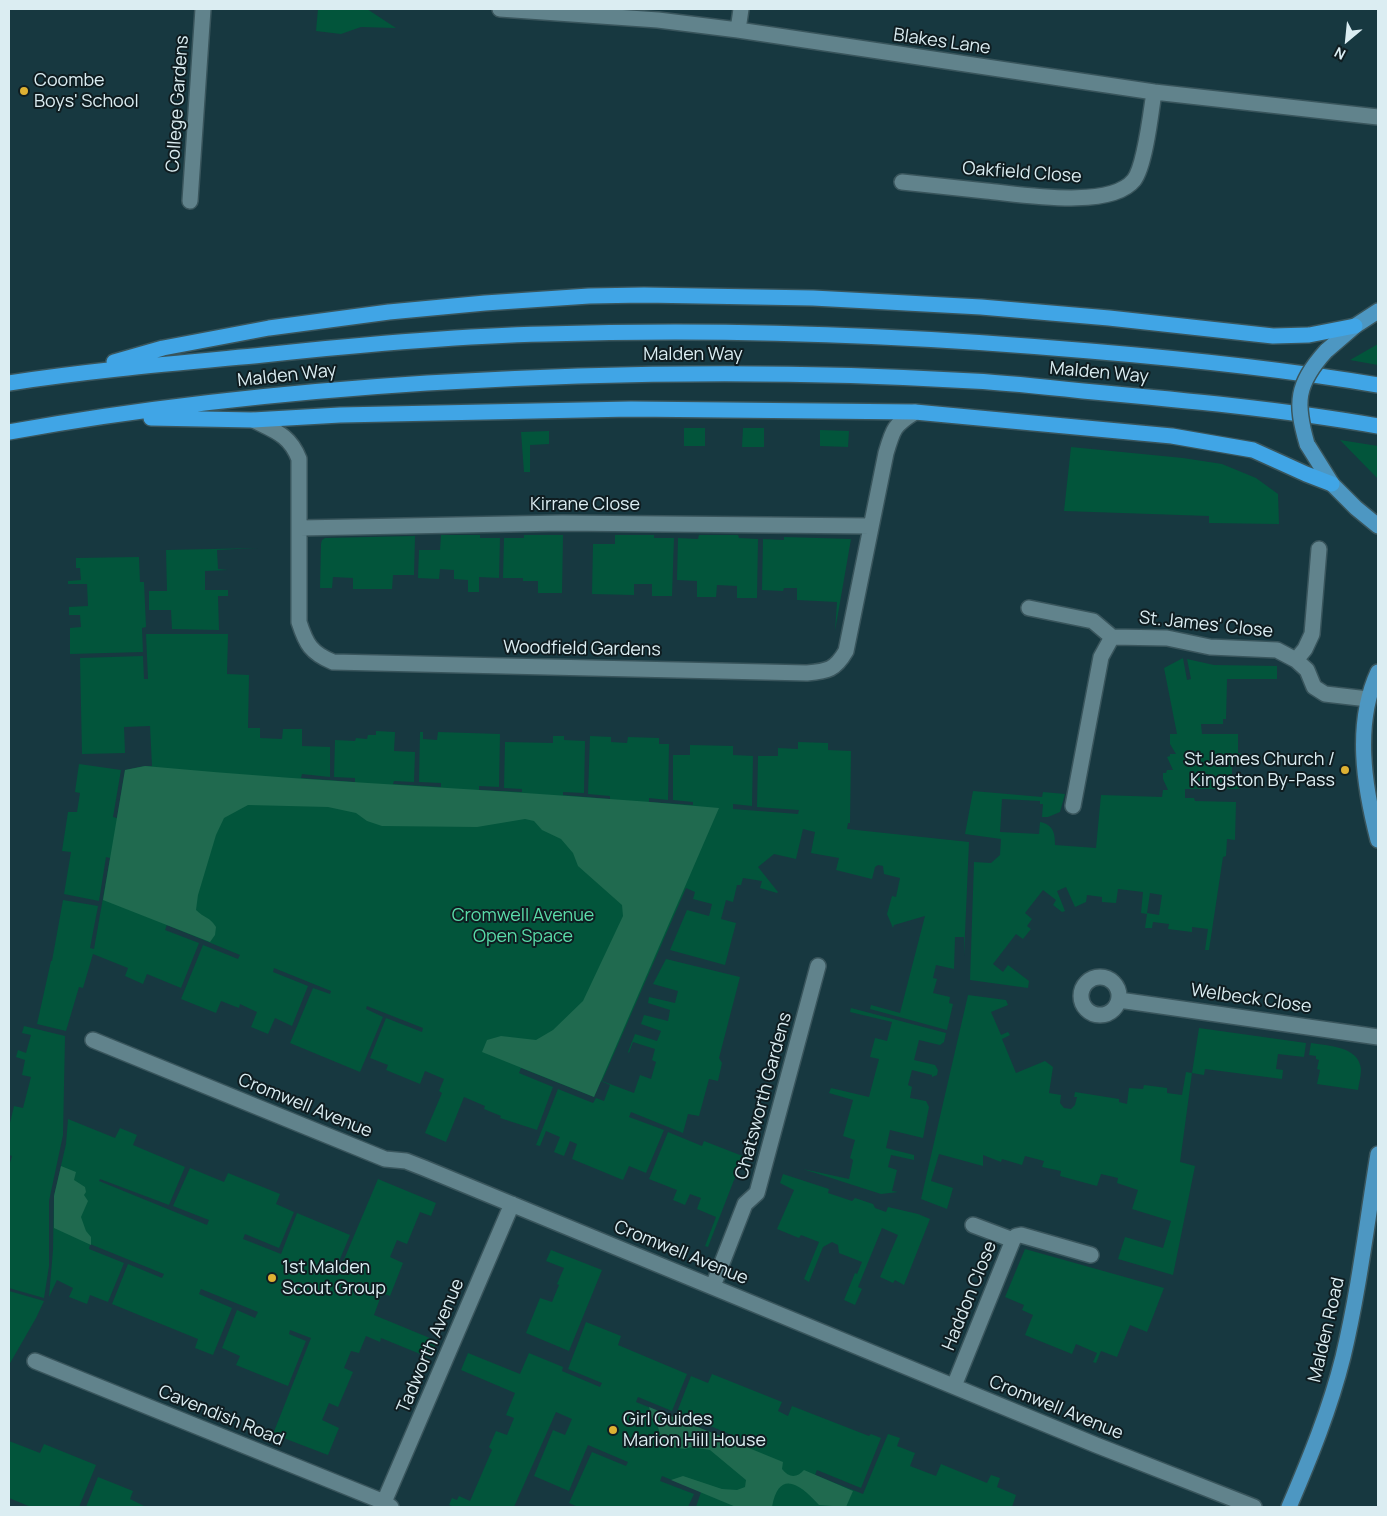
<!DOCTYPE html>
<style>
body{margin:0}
#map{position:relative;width:1387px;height:1516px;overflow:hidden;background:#173840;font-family:Manrope,sans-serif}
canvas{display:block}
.frame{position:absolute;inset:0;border:10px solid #dbedf2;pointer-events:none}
.north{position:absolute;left:1322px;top:15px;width:50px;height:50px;-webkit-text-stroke:4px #0f1d21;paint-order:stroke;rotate:208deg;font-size:14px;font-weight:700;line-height:20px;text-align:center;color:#dbedf2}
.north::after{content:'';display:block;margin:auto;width:18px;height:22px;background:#dbedf2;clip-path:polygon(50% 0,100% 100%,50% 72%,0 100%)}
</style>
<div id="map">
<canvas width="1387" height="1516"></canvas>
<div class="frame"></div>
<div class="north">N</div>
</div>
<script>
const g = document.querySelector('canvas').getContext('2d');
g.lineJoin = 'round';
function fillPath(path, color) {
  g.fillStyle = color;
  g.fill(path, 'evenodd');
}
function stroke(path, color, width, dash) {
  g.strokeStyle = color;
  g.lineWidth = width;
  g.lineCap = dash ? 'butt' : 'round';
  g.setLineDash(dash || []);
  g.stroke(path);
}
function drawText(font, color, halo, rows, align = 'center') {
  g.font = font + ' Manrope,sans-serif';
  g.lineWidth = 4;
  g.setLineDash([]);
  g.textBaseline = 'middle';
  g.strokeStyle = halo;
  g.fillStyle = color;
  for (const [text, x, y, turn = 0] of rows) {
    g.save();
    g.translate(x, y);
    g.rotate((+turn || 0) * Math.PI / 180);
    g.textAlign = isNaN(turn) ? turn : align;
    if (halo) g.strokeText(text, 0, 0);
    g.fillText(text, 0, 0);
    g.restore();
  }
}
fillPath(new Path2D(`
 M318,9h49l29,19 -35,-1 -20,7 -25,-3z
 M1378,344v21l-28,-5z
 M684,428h21v18h-21z
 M743,428h21v19h-22z
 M820,430l29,1 -1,16 -28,-1z
 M549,431v13l-19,1v27h-6l-3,-40z
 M1340,440l38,6v33z
 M1071,447l112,11 39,6 34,14 22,16 1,30 -70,-1v-7l-145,-5z
 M441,535h39v3h20l-1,40 -20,-1v15h-11v-12l-14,-1v-9l-14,-1 -1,10 -21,-1 1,-28h21z
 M524,535h39l-1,58h-24v-12h-15v-3h-20l1,-40h20z
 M615,535h39v3h20l-2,58h-20v-12h-18v11l-42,-1 1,-50h22z
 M699,535h39l1,3 19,1 -1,59h-20v-12l-20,-1 -1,12h-19v-16l-20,-1 1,-42 20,1z
 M415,536l-1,39h-21l-1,14h-39v-11l-20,-1 -1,11h-12l1,-44 1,-4 3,-2z
 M784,537l67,2 -16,92 2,-29 -40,-2v-12h-13l-1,3 -21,-1 1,-51 21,1z
 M258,548l-41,2 1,19 10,1 -23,1v19h23v6h-10l1,34 -47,-1 -1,-19h-22v-19h18l-1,-41z
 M139,557l1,25h4l2,45 -4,1 1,24 -73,2v-26l11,-1 -1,-12h-11v-8l19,-1 -1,-22h-19v-3l13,-1 -1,-12h-4v-10z
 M146,634h82l-1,40 22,1 -1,53h12v10l22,1 1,-10h19v17l28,1v30l-28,-3 -1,4 54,4v-4l-21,-1 1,-37 20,1 1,-3 11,1 1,-4h8v-4l19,1 -1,19 21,1 -1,30 -20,-1 -1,3 48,3v-4l-22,-1 1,-50h3v7l14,1 1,-8 62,2 -1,53 -20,-1v4l43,2v-3l-18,-1 1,-46 48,1v-7h11v4l21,1 -1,52 -21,-1v3l47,4v-3l-22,-2 2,-58 21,1v5l16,1 1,-6 31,1v6h10l-1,56 -19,-2v4l44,3v-3l-20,-2v-45h17v-10l43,1v9l20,1 -1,50 -19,-2v5l65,5 1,-4 -42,-3 1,-51h20v-8l20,1v-7l30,1v7l23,1 -1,72h-2l-1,6 122,13 -5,114v-19h-9l-1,32 -18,-4 -3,13 4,1 -4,14 17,4 -1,6 4,1 -6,26 -77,-21 1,-4 29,8 25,-97 -31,9 -1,3 -6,-14 5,-18 4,1 4,-19 -16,-4 -1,-8 -5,-1 -3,2 -3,12 -36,-9 3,-12 -28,-5 4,-21 -12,-3 -7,30 -22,-5 -16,13 20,25 -1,1 -17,-5 2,-7 -19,-3 -2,7h-4l-4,17 -7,-2 -5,19 15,4 -11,42 -55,-15 17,-40 22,6 3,-12 -19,-5 2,-7 -9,-4 -84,193 32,12 6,-18 11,4 5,-17 -4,-2 3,-11 -22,-7 -4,11 -1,-1 7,-18 22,7 4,-10 -20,-7 3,-9 24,6 2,-11 -22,-7 1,-6 26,6 3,-12 -25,-7 13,-25 74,18 -21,81 3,5 -4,18 -9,-2 -10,37 -11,-2 -5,19 -52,-21 -2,5 35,13 -18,43 -17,-7 -6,14 -51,-21 5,-15 -7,-3 -6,15 -10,-4 6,-15 -14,-6 -6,15 -4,-1 22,-56 35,14 3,-5 8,3 6,-16 -9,-4 -7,16 -73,-29 -2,5 34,14 -16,43 -37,-12 1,-2 -17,-7 1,-3 -21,-9 -18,45 -21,-9 17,-40 -3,-2 5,-12 -19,-8 -5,13 -34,-14 2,-5 -18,-7 16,-40 36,14 1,-4 -56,-22 -1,3 17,8 -23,55 -70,-29 23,-55 17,6 1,-3 -57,-23 -1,4 35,14 -16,40 -17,-8 -7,16 -17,-7 6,-15 -17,-8 -1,4 -18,-7 -5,12 -35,-14 22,-54 35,14 2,-4 -73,-30 -2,5 34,13 -18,45 -34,-14 -4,10 -18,-8 3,-8 -35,-14 -10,34 -4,-1 -13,44 -29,-7 14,-63h1l11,-61 35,6 -8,42 4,1 16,-91 -4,-1 -7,44 -35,-7 7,-42 -9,-1 6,-39h9l3,-19 -5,-1 4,-28 42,6 -8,47 4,1 8,-48 20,-4h7l-2,-40 -26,1 1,26 -43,1 -2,-96 63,-2 1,23h4z
 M1183,658l4,22 4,-1 -4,-20 27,6 63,1v13h-50l-1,40h-3v5h-22l1,10h36v19l4,1v11h-10v13h7v11h-54v9h9l1,3 41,1 -1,38 -8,-1 -1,17 -3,1 -14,93h-4l3,-21 -16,-2v5l-24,-3 1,-5 -16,-2 -1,6h-7l2,-14 -6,-1 2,-21 -25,-3 -2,14 -14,-1v-5l-15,-2 -1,7 -11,5 -9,-20 -9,4 8,20 -3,1 -9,-7 3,-5 -13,-10 -18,23 7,6 -5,7 4,3 -8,10 -7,-5 -23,30 10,8 5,-7 21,16 -1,7 -58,-8 4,-118 17,1 9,-8 1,-16 -36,-5 8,-43 69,6 1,-5 22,2 -5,18 -12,5h-6l1,-13h-3v-3l-38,-2 -2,33 39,2 1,-12c13,3 15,10 15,23l41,3 5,-53 61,2 1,-7h5l-5,-11v-6h3l1,-3h6l-6,-13 3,-1v-2h6l-6,-10v-10h7l-13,-66zM1150,893l12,2 -3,20 -12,-2z
 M968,995l38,5 2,5 -17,7 10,23 7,-3 2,3 -8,4 14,34 29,-12 8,6 -4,26 12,2 -1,8 4,5 7,1 4,-4 2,-8h-3l1,-5 44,7v3l8,2 2,-16 14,1 1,-4 23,3v5l15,2 4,-23 6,1 7,-45 107,15 -2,14 -26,-3 -2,15 7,1 -1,9 -77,-10 -1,6 -12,-2 -12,89 15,4 -22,109 -55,-16 7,-22 38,11 8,-27 -39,-12 6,-19 -21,-7 1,-5 -17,-4 -4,12 -37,-10 1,-5 -19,-4 2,-6 -19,-5 -3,9 -20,-6 -1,3 -18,-7v11l-44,-12 -8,27 22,7 -6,21 -26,-10z
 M851,1008l95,25 -2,9 -4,3 -21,-5 -5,20 21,5 3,5 -1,5 -5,2v-2l-20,-5 -4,15 4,2 -2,11 16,3 3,6 -6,31 -33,-8 -4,18 28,7v5l-23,-5 -3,12 9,3 -5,21 6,1 -17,2 -78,-25 46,10 4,-19 -3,-2 5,-18 -12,-4 10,-36 -24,-7 2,-5 38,9 10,-38 -9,-2 5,-19 12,3 5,-19 -42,-10z
 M24,1026l41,10 -2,99 -14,66v65l-5,32 -35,-10v-122l3,-10 -3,-1v-28l5,-21 9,2 8,-31 -9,-2 3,-15 -9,-3 2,-7 8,3 5,-18 -9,-2z
 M1311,1043c17,3 48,3 50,26 0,7 -2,14 -3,21l-41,-6 3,-14 -3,-1 2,-9 -3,-1v-3l-7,-1z
 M68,1119l47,19 5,-10 17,7 -4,10 52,22 -16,38 -69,-26 -1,2 108,44 2,-5 -36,-14 17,-38 34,14 4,-9 52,21 -4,10 18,8 -15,36 -34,-14 -2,5 38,15 16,-41 53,22 -15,36 -17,-8 -2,5 21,8 41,-97 58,24 -5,13 -11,-4 -13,32 -10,-4 -7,17 13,6 -13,33 -8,-3 -8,22 63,26 -7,17 -49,-20 -1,4 -14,-6 -7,17 -8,-2 -7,17 9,4 -15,35 -9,-4 -7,17 17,8 -11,27 -55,-21 38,-96 -21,-8 -1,4 17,7 -18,45 -52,-21 4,-9 -18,-8 15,-38 18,8 3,-6 -57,-23 -2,5 33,14 -19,47 -18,-7 3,-9 -86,-35 16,-40 34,14 2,-4 -74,-30 -1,5 35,14 -16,39 -18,-7 -3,9 -18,-7 4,-9 -16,-8 -8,17 4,-47 1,-54 12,-52z
 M668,1132l34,14 2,-5 41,16 -11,23 -26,67 -3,-1 11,-29 -19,-8 4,-11 -11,-4 -5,11 -12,-5 4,-10 -28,-11z
 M783,1174l46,15 -1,4 24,8 3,-3 18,6 2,4 11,4 2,-5 30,7 12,5 -26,66 -9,-5 -2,3 -13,-6 18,-42 -16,-7 -24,59 4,2 -7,16 -11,-5 11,-27 2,1 5,-12 -23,-9 -1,-8 -6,-3 -9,5 -14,35 -5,-3 15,-37 -18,-7 -2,3 -22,-9 17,-39 -14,-7z
 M1025,1249l139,39 -17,44 -17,-7 -13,32 -16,-6 -5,12 -3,-1 4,-9 -21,-9 -4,10 -47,-19 8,-20 -11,-5 2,-5 -19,-8z
 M551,1250l51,20 -33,81 -43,-18 14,-35 12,4 7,-17 -2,-1 7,-16 -18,-7z
 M9,1291l35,10 -8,17 -27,47z
 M586,1322l35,14 -3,9 69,29 -15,37 -34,-14 -2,5 109,44 1,-5 -69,-29 14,-36 17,7 4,-9 70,28 -4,9 10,5 4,-10 77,30 2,-2 10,4 -20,50 -44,-18 -2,5 48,19 25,-60 12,4 -3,8 18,7 -5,13 26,10 5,-12 46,19 4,-8 9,3 -3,9 19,8 -4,12h-316l5,-15 -39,-16 -2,5 34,13 -6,13h-110l-9,-4 23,-51 34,14 2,-4 -40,-17 -19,46 -35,-15 19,-46 12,5 7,-16 -16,-7 -42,95h-59l-6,-2 3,-7 5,2 2,-4 11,5 22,-51 -3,-3 7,-16 11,4 7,-17 -8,-3 9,-22 -54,-23 7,-17 52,21 9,-21 34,14 -1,4 38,16 2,-4 -34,-14z
 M9,1441l31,12 4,-9 52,21 -17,42h-48l-22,-9z
 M98,1477l35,14 -3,8 16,8h-60z`), '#02553b');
fillPath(new Path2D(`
 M145,766c191,18 383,24 574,42l-125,289 -112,-45 5,-12 14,-4 35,4 17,-10 30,-29 40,-85 -1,-11 -44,-39 -5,-13 -12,-14 -19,-9 -8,-9 -9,-2 -48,8 -95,-1 -15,-5 -11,-8 -28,-6 -80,-2 -24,13 -8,17 -18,60 -2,15c8,8 14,7 20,17l-1,8 -5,7 -107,-42 22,-130z
 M61,1166l15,6 -2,8 11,7 1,5 -2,3 4,6 -7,16 5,14 5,6v8l-37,-17v-32z
 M649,1407l134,55 -1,7c7,9 15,9 22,1l49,21 -7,16 -27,-2c-19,-21 -40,-36 -47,2h-36l-65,-27 12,-4 39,13 15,1 8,-3 1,-7 -36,-30 -19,-3 -6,2 -13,-2 -11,-10 -4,-13 -5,-6z`), '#206a4f');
const minor = new Path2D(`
 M500,9l158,11 80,10 416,62 224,25
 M738,30l3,-21
 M902,182c28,3 56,6 84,9 34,3 124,19 148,-11 11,-14 17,-68 20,-88
 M190,201l13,-192
 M253,420c22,11 37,15 46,39v163c7,22 12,31 34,40l474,11c21,-2 28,-3 39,-22l40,-198c7,-24 8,-28 29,-41
 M300,528l262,-5 309,3
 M1029,608l64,13 19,16 55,1 43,9 67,3 19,10 11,10 7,17 11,7 43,5
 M1296,660l9,-11 7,-15 7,-85
 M1073,806l28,-149 11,-20
 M1081 996a19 19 0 1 1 38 0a19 19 0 1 1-38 0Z
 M1119,1000l259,37
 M93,1040l292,119 21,2 18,7 672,277 158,62
 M973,1225l40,15
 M713,1286l32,-82 12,-11 61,-227
 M35,1361l349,141 7,5
 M954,1386l59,-146 3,-4 5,-1 70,20
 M384,1502l128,-298`);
const major = new Path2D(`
 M1326,351l29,-25 23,-15
 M1307,444l25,40 24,24 22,18
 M1378,672c-24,52 -14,114 0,168
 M1289,1507c21,-49 41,-98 54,-150 16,-67 24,-135 35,-203`);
const highway = new Path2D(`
 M114,362l49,-14 106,-20 120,-16 96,-9 104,-7 55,-1 169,3 168,9 128,11 164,18 36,-1 46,-9
 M9,383c84,-13 169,-20 254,-28 93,-10 188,-19 282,-21 182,-6 364,1 545,17 96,8 193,18 288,34
 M151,418l102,2 87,-5 291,-6 284,3 257,24 81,14 53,24 26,10
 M9,432c138,-25 278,-40 418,-49 182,-11 364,-13 546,-2 37,2 74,6 110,10 99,9 198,18 295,35`);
stroke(minor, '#39555c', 18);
stroke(major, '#39555c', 18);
stroke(highway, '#39555c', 18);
stroke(minor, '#61838c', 15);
stroke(major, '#4d97c2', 15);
stroke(highway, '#40a5e6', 15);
const majorBridge = new Path2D(`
 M1307,444c-12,-41 -11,-60 19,-93`);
stroke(majorBridge, '#39555c', 18, []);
stroke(majorBridge, '#4d97c2', 15);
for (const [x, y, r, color] of [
 [24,91,5,"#deb133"],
 [1345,770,5,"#deb133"],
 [272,1278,5,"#deb133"],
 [613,1430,5,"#deb133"]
]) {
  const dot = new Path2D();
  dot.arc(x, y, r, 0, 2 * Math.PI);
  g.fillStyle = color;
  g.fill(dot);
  stroke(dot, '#0f1d21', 2);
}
drawText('18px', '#dbedf2', '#0f1d21', [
 ["Blakes Lane",942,42,8],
 ["College Gardens",178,104,-86],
 ["Oakfield Close",1022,173,4],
 ["Malden Way",693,355],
 ["Malden Way",1099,373,5],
 ["Malden Way",287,376,-6],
 ["Kirrane Close",585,505],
 ["St. James' Close",1206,625,6],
 ["Woodfield Gardens",582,649,1],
 ["Welbeck Close",1251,999,8],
 ["Chatsworth Gardens",764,1096,-75],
 ["Cromwell Avenue",305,1106,22],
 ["Cromwell Avenue",681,1253,22],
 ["Haddon Close",970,1296,-68],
 ["Malden Road",1327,1330,-77],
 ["Tadworth Avenue",431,1346,-67],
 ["Cromwell Avenue",1056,1408,22],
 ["Cavendish Road",221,1416,22]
]);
drawText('18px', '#dbedf2', '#0f1d21', [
 ["Coombe",34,81],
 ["Boys' School",34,102],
 ["St James Church /",1335,760,"right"],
 ["Kingston By-Pass",1335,781,"right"],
 ["1st Malden",282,1268],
 ["Scout Group",282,1289],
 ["Girl Guides",623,1420],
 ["Marion Hill House",623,1441]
], 'left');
drawText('18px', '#5adca9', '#0f1d21', [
 ["Cromwell Avenue",523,916],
 ["Open Space",523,937]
]);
</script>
